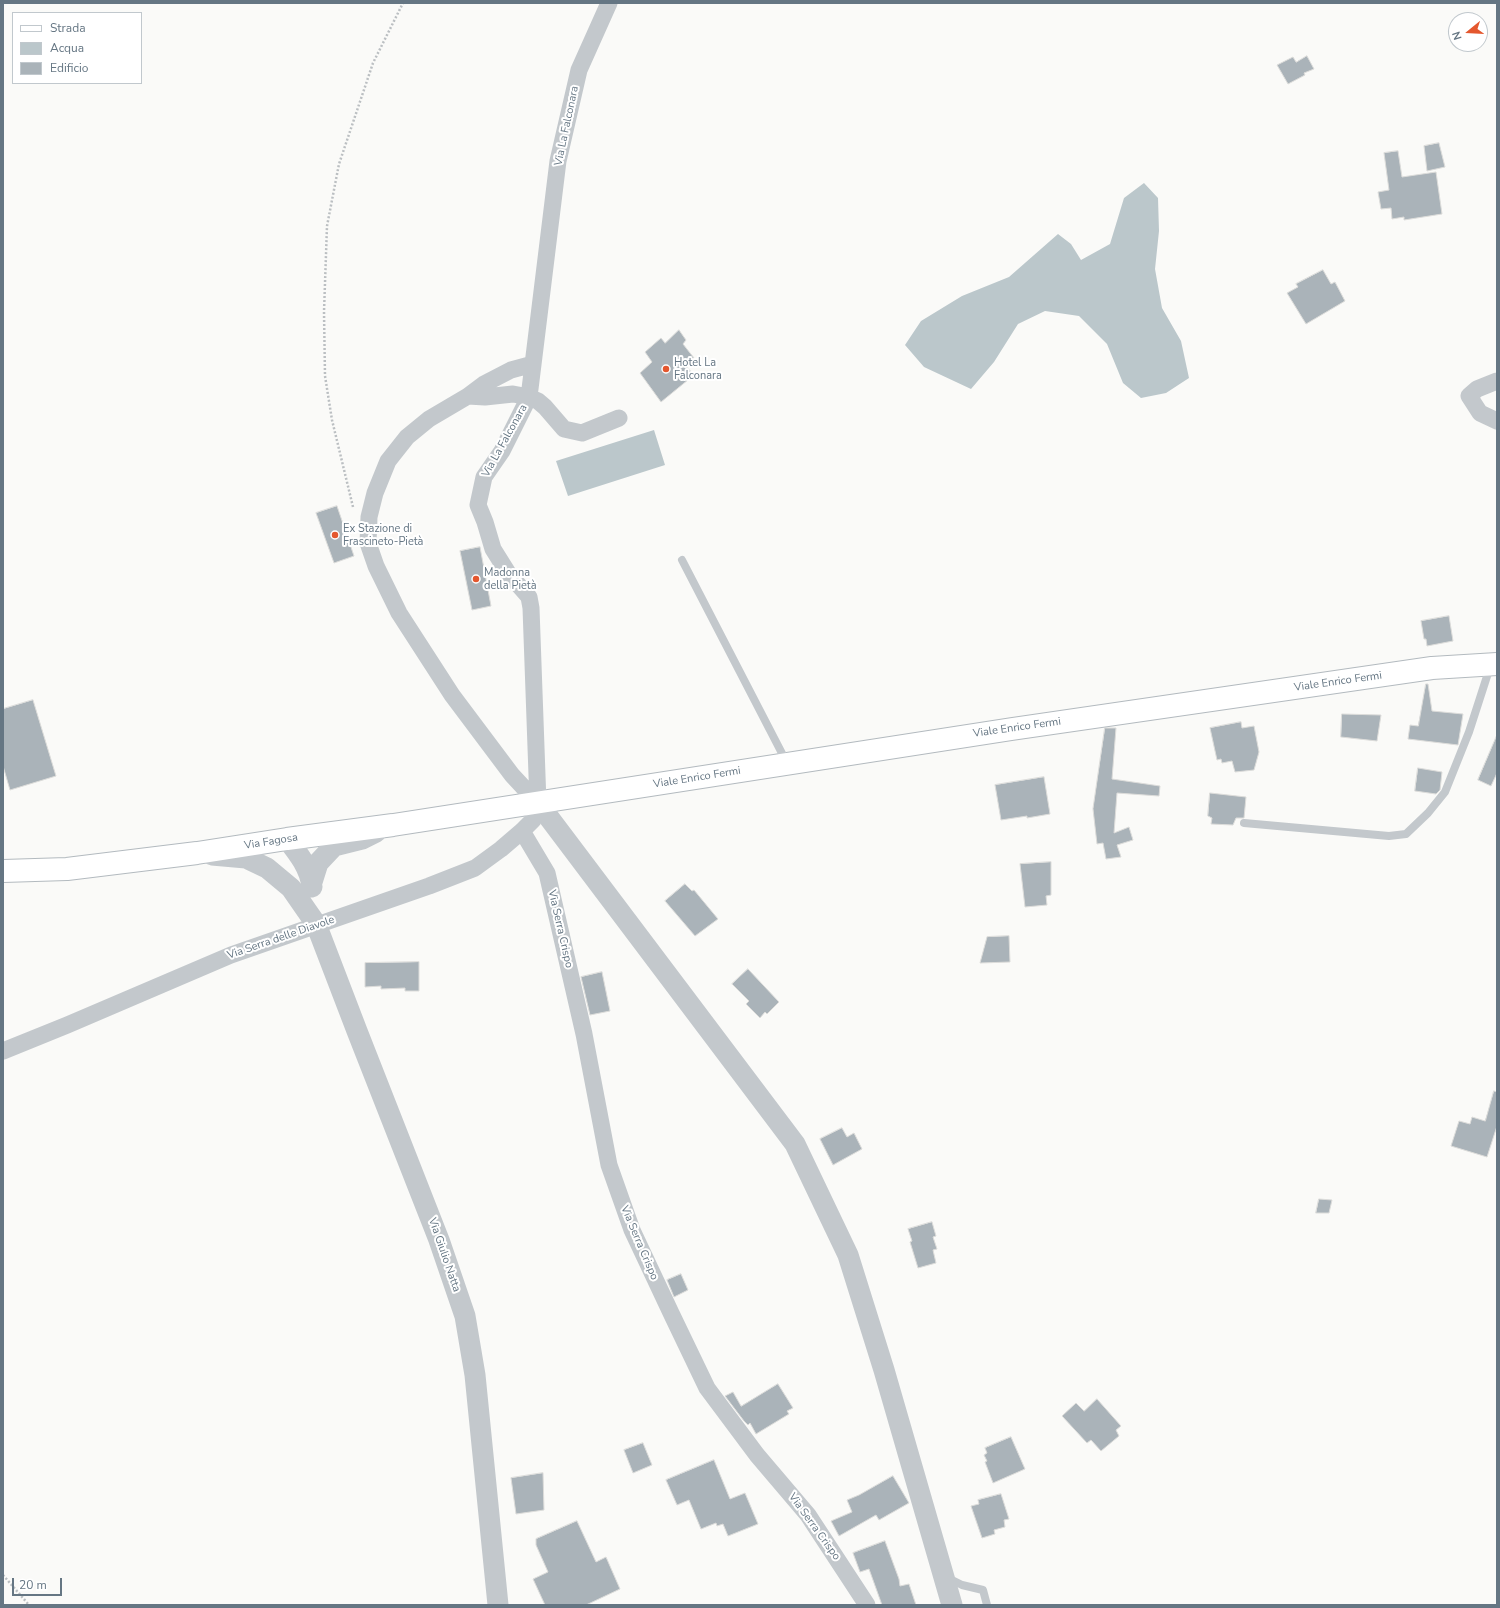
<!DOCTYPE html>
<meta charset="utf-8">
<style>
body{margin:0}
#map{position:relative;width:1500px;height:1608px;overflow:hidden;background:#fafaf8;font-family:"Nunito Sans",sans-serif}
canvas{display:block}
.frame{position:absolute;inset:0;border:4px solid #657683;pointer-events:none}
.legend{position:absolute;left:12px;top:12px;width:130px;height:72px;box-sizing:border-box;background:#fff;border:1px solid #c1c8cd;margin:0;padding:5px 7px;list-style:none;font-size:12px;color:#657683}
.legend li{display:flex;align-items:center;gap:8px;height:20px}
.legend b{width:20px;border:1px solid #c1c8cd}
.north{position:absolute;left:1448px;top:12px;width:40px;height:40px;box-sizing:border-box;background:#fff;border:1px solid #c1c8cd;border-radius:50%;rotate:252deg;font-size:11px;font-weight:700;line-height:16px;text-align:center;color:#657683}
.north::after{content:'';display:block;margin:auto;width:14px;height:18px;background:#e4572e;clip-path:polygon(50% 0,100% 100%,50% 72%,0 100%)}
.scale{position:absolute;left:12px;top:1578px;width:50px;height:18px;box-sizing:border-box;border:2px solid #657683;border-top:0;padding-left:5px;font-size:12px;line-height:14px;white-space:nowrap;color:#657683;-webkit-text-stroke:3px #fff;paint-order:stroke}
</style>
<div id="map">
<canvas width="1500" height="1608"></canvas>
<div class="frame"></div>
<ul class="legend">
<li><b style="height:5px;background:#fff"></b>Strada</li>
<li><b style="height:11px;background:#bbc7cb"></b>Acqua</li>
<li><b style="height:11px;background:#aab3b9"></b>Edificio</li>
</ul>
<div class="north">N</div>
<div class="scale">20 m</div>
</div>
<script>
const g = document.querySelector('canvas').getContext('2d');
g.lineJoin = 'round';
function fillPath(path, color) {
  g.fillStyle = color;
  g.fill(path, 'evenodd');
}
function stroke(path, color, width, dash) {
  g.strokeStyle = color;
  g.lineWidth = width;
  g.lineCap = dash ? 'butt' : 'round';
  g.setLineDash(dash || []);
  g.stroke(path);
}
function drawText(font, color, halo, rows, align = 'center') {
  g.font = font + ' "Nunito Sans",sans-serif';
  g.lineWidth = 4;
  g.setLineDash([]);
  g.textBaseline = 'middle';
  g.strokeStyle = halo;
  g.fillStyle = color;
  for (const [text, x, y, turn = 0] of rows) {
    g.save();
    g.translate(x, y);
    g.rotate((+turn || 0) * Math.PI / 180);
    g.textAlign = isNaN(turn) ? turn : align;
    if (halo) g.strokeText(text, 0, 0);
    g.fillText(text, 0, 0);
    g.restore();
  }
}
fillPath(new Path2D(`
 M1144,183l14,15 1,33 -4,38 7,39 19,33 8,37 -23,15 -25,5 -18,-15 -16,-39 -28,-28 -34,-5 -27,13 -24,38 -23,27 -47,-22 -19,-22 16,-24 41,-25 47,-19 49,-43 13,10 10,16 29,-16 14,-46z
 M654,430l11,35 -97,31 -12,-35z`), '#bbc7cb');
const building = new Path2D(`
 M1307,56l7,13 -10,4 1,2 -17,9 -11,-19 16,-8 3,5z
 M1439,143l6,24 -18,4 -3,-25z
 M1398,151l4,26 34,-5 6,42 -38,6v-3l-12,2 -1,-11 -10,1 -3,-17 11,-2 -5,-37z
 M1323,270l8,14 4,-2 10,19 -39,23 -19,-31 11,-6 -2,-3z
 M679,330l7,10 -3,4 11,14 -9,7 9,10 -33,27 -21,-29 12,-11 -7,-10 16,-14 4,5z
 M337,506l17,50 -20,7 -18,-50z
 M480,547l11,59 -19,4 -12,-59z
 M1449,616l4,25 -26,5 -1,-7h-2l-3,-18z
 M1426,684h2l4,27 31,3 -5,31 -50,-6 2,-14 8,1z
 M33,700l23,76 -46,14 -7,-24v-57z
 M1342,714l39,1 -4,26 -36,-4z
 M1241,722l1,6 12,-2 5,26 -5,18 -19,2 -3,-11 -10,2 -1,-4 -4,1 -7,-32z
 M1105,728h11l-4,51 48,7 -1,10 -42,-3 -3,40 15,-6 4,13 -16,5 4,12 -15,2 -3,-16 -6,1 -4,-35z
 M1497,735v38l-6,13 -13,-6z
 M1418,768l24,4 -2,18 -4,4 -21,-3z
 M1044,777l6,37 -23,4v-2l-26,4 -6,-35z
 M1210,793l36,4 -2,21h-8l-3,7 -22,-1 1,-6 -4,-2z
 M1051,862v33l-5,1 1,9 -22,2 -5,-43z
 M685,884l7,7 2,-1 24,29 -23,17 -30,-35z
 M1009,936l1,26 -30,1 7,-26z
 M419,962v29h-14v-3l-24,1v-3l-16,1v-24z
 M748,969l31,33 -12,12 -2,-2 -5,6 -14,-14 3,-3 -17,-17z
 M602,972l8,39 -20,4 -9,-38z
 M1494,1091l3,1v34l-10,31 -36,-11 8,-25 11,3 2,-7 13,4z
 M842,1128l5,9 7,-4 8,16 -29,16 -13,-26z
 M1319,1199l13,1 -3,13h-13z
 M932,1222l4,14 -3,1 4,12 -4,1 3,13 -18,5 -8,-26 2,-1 -4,-12z
 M681,1274l7,16 -14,7 -7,-17z
 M778,1384l15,24 -6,3 2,3 -33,20 -6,-11 -2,2 -4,-4 -19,-25 8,-4 8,14z
 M1097,1399l24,27 -5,4 3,6 -18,15 -10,-11 -4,3 -25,-27 14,-13 8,8z
 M1011,1437l14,32 -32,14 -8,-21 2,-1 -3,-6 3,-2 -2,-5z
 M643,1443l9,22 -19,8 -9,-23z
 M714,1460l16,39 15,-6 13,31 -30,12 -5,-12 -6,2 -1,-3 -15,6 -12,-29 -12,5 -11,-25z
 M543,1473l1,37 -28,4 -5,-36z
 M893,1476l16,27 -30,17 -3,-5 -37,21 -8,-15 21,-9 -5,-12 12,-5z
 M1001,1494l8,25 -5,1 1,7 -11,3 1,4 -13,4 -11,-32 8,-2 -1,-4z
 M577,1521l19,41 10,-5 14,32 -34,16h-41l-12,-26 15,-7 -12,-27v-6z
 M885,1541l14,38 1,7 9,-2 7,21h-34l-13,-36 -9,3 -7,-19z`);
fillPath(building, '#aab3b9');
stroke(building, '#dcdcda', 1);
const secondary = new Path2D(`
 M3,871l64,-2 130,-16 90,-14 106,-14 619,-96 420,-61 65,-4`);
stroke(secondary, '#b3babf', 24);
stroke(new Path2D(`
 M353,507l-21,-87 -7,-44 -1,-64 3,-86 12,-62 34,-101 30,-60
 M3,1575l26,30`), '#bbbfc2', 2.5, [2, 2]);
stroke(new Path2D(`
 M682,560l105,203
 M1244,823l145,13 17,-2 22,-21 17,-21 24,-60 21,-65
 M948,1578l14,7 21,5 4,15`), '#c3c8cc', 8);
stroke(new Path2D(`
 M533,364l-22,6 -27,14 -16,12 -39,23 -22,18 -19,24 -13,32 -6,24 -1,26 8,23 23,47 53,82 60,80 26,28
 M1497,381l-20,8 -8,7 11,17 17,8
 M468,396l17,1 28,-3 16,3 9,4 7,6 19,22 18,4 37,-15
 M522,831l25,42 37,161 25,131 23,65 39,83 36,75 50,67 51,60 59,90
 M3,1051l64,-26 164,-70 198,-69 46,-18 26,-19 21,-18 11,-11 5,-17 -7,-195 -2,-11 -21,-24 -15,-24 -8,-27 -7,-17 6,-28 18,-26 27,-54 29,-236 21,-91 30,-67`), '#c3c8cc', 17);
stroke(new Path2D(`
 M538,803l257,341 53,111 36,115 68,235
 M287,839c11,14 23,29 25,48
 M212,855l34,3 21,10 24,20 25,36 41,107 82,209 26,76 10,59 23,230
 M312,882l6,-19 16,-17 28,-7 14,-7`), '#c3c8cc', 21);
stroke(secondary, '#fff', 22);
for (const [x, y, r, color] of [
 [666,369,4,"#e4572e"],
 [335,535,4,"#e4572e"],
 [476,579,4,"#e4572e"]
]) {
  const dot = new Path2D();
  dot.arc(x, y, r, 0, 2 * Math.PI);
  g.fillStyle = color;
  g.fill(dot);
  stroke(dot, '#fff', 1.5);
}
drawText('11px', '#657683', '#fff', [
 ["Via La Falconara",567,126,-78],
 ["Via La Falconara",505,441,-61],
 ["Viale Enrico Fermi",1338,682,-8],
 ["Viale Enrico Fermi",1017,728,-8],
 ["Viale Enrico Fermi",697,778,-9],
 ["Via Fagosa",271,842,-9],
 ["Via Serra Crispo",560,929,77],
 ["Via Serra delle Diavole",281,938,-19],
 ["Via Serra Crispo",639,1243,67],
 ["Via Giulio Natta",444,1255,71],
 ["Via Serra Crispo",814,1527,54]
]);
drawText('11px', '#657683', '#fff', [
 ["Hotel La",674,363],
 ["Falconara",674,376],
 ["Ex Stazione di",343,529],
 ["Frascineto-Pietà",343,542],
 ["Madonna",484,573],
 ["della Pietà",484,586]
], 'left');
</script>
